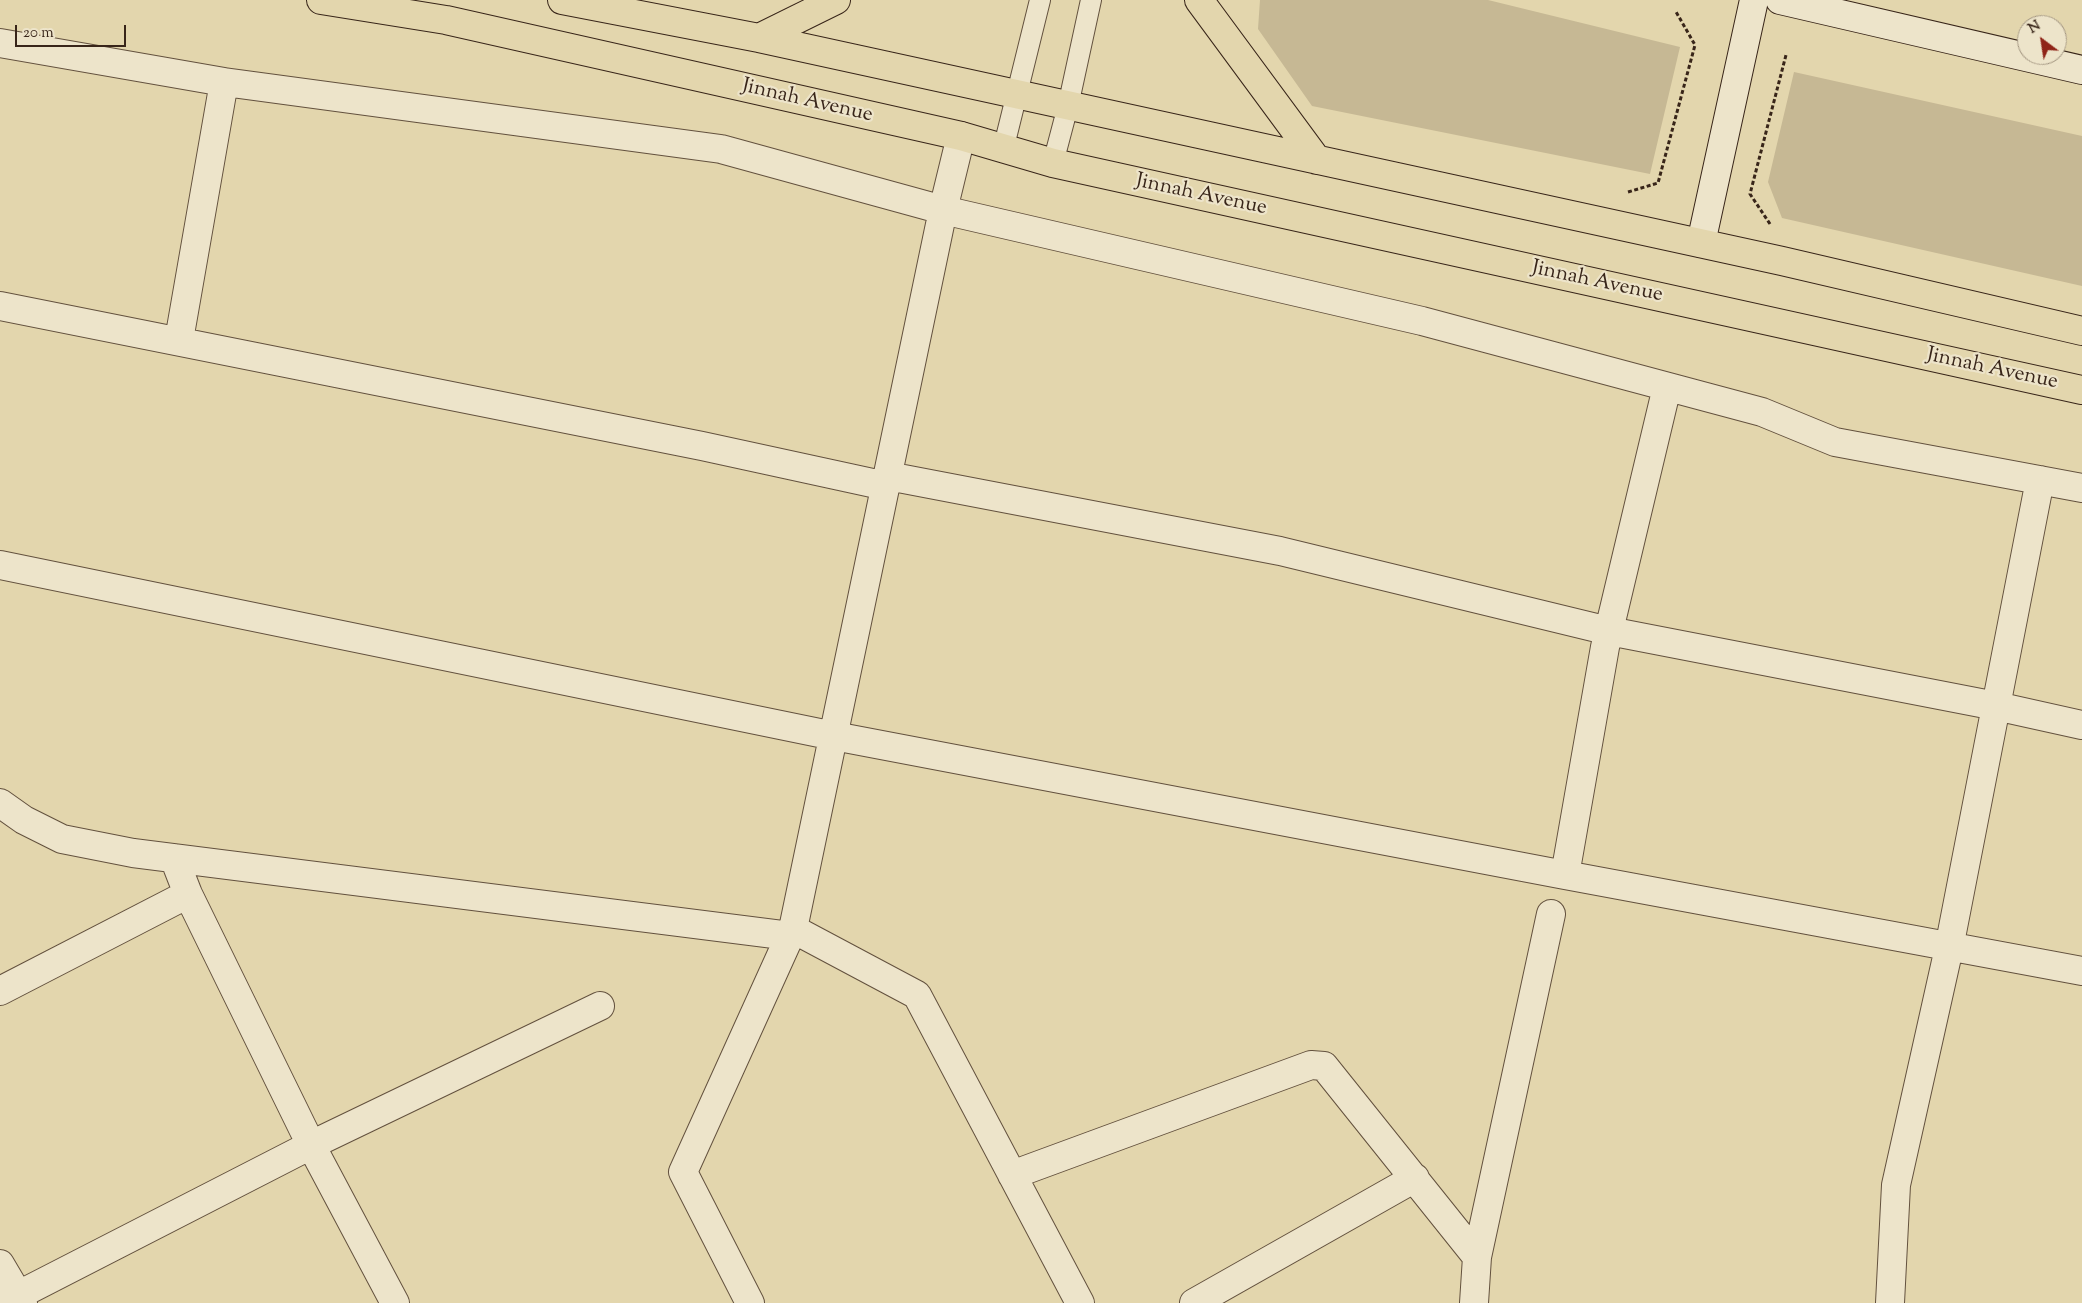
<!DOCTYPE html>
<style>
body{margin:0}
#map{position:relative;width:2082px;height:1303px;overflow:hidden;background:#e3d6ad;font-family:"Sorts Mill Goudy",serif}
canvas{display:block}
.north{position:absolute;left:2017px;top:15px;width:50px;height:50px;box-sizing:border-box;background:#ede4ca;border:1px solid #a59883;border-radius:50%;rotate:329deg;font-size:14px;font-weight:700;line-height:20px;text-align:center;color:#382519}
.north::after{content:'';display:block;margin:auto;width:18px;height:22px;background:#8f2418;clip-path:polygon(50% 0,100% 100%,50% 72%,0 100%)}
.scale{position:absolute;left:15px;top:25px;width:111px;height:22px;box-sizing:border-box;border:2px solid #382519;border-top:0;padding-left:6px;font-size:15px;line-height:18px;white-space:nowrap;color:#382519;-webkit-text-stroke:4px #ede4ca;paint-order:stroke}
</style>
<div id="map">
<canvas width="2082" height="1303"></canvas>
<div class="north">N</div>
<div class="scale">20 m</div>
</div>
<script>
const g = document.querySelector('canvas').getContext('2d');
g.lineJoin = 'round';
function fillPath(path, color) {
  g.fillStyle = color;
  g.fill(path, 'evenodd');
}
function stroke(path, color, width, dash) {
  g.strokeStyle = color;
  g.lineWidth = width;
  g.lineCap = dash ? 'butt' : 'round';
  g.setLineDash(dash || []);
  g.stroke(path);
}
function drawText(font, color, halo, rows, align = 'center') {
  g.font = font + ' "Sorts Mill Goudy",serif';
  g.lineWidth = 4.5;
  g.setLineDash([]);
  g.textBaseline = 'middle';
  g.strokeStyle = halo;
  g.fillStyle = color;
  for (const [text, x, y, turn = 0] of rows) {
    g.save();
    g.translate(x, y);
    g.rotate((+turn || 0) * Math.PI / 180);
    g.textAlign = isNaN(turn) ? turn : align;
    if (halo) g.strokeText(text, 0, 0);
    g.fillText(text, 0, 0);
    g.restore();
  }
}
fillPath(new Path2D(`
 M1260,0h228l192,47 -30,127 -338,-68 -54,-77z
 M1794,72l288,64v150l-300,-68 -14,-36z`), '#c6b894');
const lane = new Path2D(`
 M1003,150l37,-150
 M1053,163l15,-57 23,-106`);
const street = new Path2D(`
 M0,43l224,39 497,67 222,61 479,111 340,91 73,30 247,46
 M0,306l702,140 184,40
 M179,340l45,-258
 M1667,387l-62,260 -40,228 517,96
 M888,476l392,75 329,80 387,75 86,19
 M0,565l834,171 731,139
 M0,803l24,17 38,19 71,14 657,83
 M174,858l14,36 123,251 84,158
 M793,929l124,66 163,308
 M0,991l188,-97
 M1012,1175l299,-110 13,1 153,191
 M0,1264l23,39
 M3,1303l308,-158 289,-139
 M750,1303l-67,-131 110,-243 150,-719 18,-74
 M1194,1303l221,-125
 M1474,1303l3,-46 74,-343
 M1890,1303l6,-118 53,-237 91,-468`);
const secondary = new Path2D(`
 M1780,0l302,70
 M1701,243l53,-243`);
const primary = new Path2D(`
 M321,0l125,20 515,116 92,27 1029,227
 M562,0l197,38 1023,223 300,70
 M1199,0l118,160
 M759,38l77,-38`);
stroke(lane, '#63513e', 22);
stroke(street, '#63513e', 30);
stroke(secondary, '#382519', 30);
stroke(primary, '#382519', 30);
stroke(new Path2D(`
 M1628,192l30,-9 37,-138 -20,-35
 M1770,224l-20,-30 36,-139`), '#382519', 3, [4, 2.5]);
stroke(lane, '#ede4ca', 20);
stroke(street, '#ede4ca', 28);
stroke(secondary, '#ede4ca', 28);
stroke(primary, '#e3d6ad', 28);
drawText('21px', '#382519', '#ede4ca', [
 ["Jinnah Avenue",807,102,13],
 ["Jinnah Avenue",1201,196,12],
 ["Jinnah Avenue",1597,283,12],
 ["Jinnah Avenue",1992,370,12]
]);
</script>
